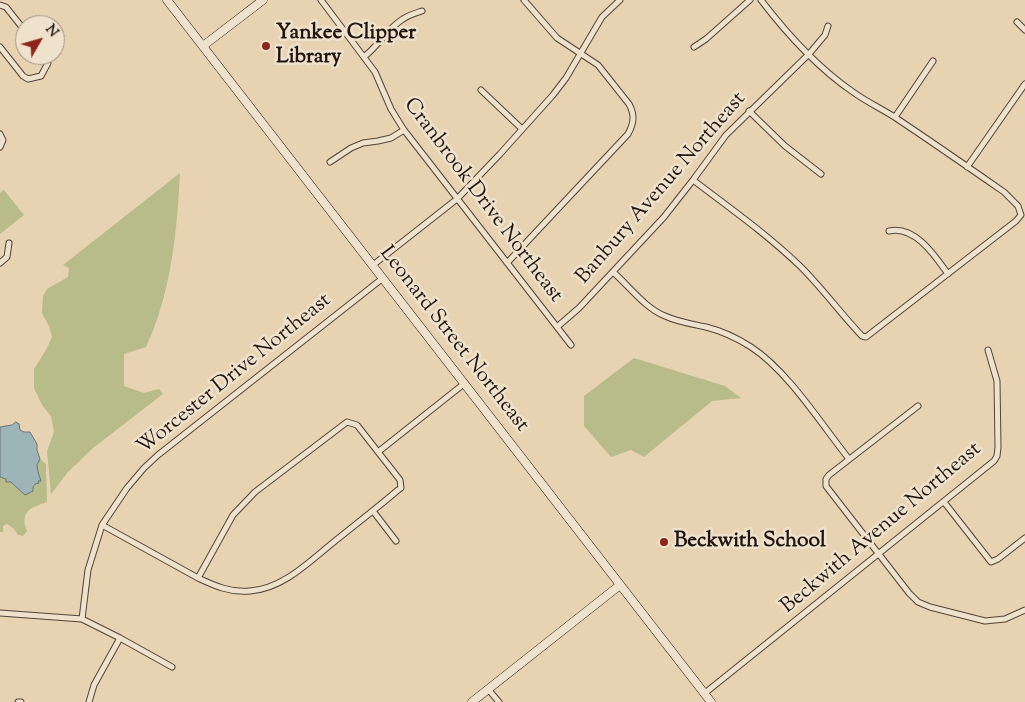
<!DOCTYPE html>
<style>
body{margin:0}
#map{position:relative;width:1025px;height:702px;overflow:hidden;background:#e7d3b2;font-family:"Sorts Mill Goudy",serif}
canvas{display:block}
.north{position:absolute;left:15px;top:15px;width:50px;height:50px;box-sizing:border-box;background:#efe2cd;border:1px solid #9d9081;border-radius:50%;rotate:52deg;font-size:14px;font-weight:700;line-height:20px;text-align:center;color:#211510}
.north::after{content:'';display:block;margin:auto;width:18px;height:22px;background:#8f2418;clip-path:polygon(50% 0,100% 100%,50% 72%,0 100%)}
</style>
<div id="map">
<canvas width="1025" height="702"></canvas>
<div class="north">N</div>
</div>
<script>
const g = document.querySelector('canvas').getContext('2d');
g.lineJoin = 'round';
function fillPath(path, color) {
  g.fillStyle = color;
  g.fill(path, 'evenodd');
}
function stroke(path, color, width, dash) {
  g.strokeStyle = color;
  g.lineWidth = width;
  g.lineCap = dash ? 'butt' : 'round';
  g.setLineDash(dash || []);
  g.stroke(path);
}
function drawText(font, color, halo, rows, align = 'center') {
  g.font = font + ' "Sorts Mill Goudy",serif';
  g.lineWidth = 5;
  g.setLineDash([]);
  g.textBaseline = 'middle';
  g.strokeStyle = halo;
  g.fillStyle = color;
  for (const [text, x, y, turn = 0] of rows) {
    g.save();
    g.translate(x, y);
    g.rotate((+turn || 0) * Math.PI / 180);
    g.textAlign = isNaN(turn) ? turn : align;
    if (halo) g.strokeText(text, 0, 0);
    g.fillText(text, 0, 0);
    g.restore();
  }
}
fillPath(new Path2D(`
 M180,173c-3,60 -9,120 -34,174l-22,7v32l20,7 15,-4 4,5 -70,54 -25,24 -17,22 -4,-43 7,-19 -3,-16 -9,-11 -8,-17v-19l12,-19 6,-13 -3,-11 -7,-13 1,-17 4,-7 21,-12 1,-9 -6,-3z
 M4,190l20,25 -24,19v-41z
 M634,358l91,28 16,12 -29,3 -68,56 -13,-7 -20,7 -27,-31v-30z
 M40,459l6,5 1,38c-16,5 -28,10 -20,29l-4,5 -5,-1 -5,-7 -6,-4 -4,2v6h-3v-55l11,4 14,14 13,-14 -1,-16z`), '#b8bc8a');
const water = new Path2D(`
 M16,422l3,2 1,6 4,2h6l7,12v6l3,9 -3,6 1,7 3,9h-3l1,2 -4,1 -2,3v4l-8,4 -14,-13h-5v-3l-6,-2v-50l12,-2z`);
fillPath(water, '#9db5b8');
stroke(water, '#6b7575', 1);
const street = new Path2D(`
 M321,0l54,72 16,37 13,21 167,215
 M0,5l6,2 19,24
 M1017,22l8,8
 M0,47l23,29 5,3 13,-3 7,-13 -5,-8
 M694,47l12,-8 44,-39
 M365,56c14,-11 23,-28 38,-37 6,-4 13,-6 19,-8
 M481,90l41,39
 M749,111l36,35 36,28
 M895,117l38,-56
 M0,134l3,6 -3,7
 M330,162l21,-14 12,-5 15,-2 13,-3 13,-8
 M967,167l58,-83
 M693,180c37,28 75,55 108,87 22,22 40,47 61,69l4,1 150,-116 5,-6 -3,-9 -14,-14c-36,-25 -72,-50 -108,-74 -14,-9 -29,-16 -43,-26 -35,-24 -66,-58 -92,-92
 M889,231c26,-6 46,25 59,43
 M0,263l7,-6 2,-14
 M507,263l121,-129c6,-11 7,-19 1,-30l-31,-39 -41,-27 -33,-38
 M373,265l84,-66 43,-45 53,-59 13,-17 36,-61 18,-17
 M613,272c16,14 32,36 52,44 13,6 27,8 41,11 16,4 31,11 45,20 37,24 70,77 98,112
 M557,327l22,-19 85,-91 29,-37 33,-45 83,-81 16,-19 3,-9
 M918,406l-89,69 -3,4v7l83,107 9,9 12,5 55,14 20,-2 20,-9
 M378,452l87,-69
 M944,502l47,60 7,-3 27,-21
 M373,511l23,30
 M102,525l96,53c17,8 33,15 52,13 33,-2 60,-30 85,-50 21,-17 42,-33 63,-51l3,-2 -1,-8 -43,-55 -10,-3 -92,70 -22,23 -35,63
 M0,613l82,6 38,19 52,29
 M82,619l6,-49 14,-45 25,-37 17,-20 14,-13 225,-177
 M488,689l11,13
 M705,693l289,-232 3,-5 1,-9 -1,-66 -9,-31
 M18,702h3
 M89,702l5,-17 26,-47`);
const secondary = new Path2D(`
 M167,0l544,702
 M203,46l60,-46
 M472,702l148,-117`);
stroke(street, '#524438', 7);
stroke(secondary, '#211510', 9);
stroke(street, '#efe2cd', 5);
stroke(secondary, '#efe2cd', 8);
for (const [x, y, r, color] of [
 [266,46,5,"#8f2418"],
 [664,542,5,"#8f2418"]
]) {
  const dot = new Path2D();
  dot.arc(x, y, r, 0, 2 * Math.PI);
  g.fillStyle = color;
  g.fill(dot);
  stroke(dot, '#efe2cd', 2);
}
drawText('bold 21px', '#211510', '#efe2cd', [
 ["Yankee Clipper",276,34],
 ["Library",276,58],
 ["Beckwith School",674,542]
], 'left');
drawText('21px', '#211510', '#efe2cd', [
 ["Banbury Avenue Northeast",662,189,-49],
 ["Cranbrook Drive Northeast",482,201,53],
 ["Leonard Street Northeast",453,340,52],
 ["Worcester Drive Northeast",235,375,-39],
 ["Beckwith Avenue Northeast",882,529,-40]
]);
</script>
